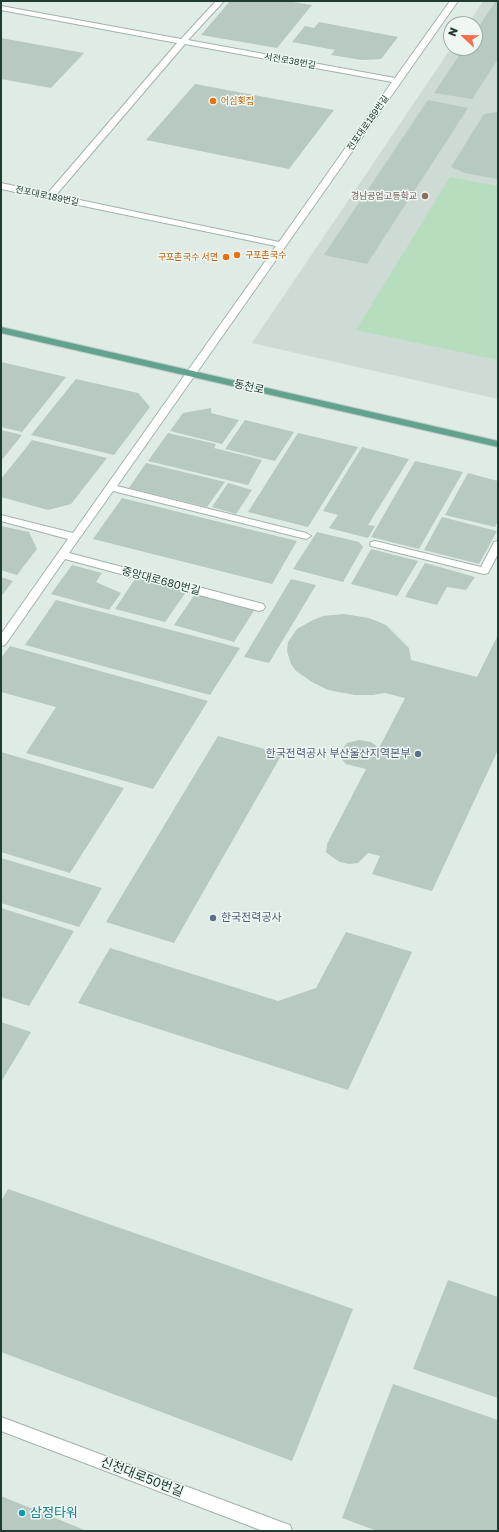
<!DOCTYPE html>
<meta charset="utf-8">
<style>
body{margin:0}
#map{position:relative;width:499px;height:1532px;overflow:hidden;background:#dfebe5;font-family:"Golos Text",sans-serif}
canvas{display:block}
.frame{position:absolute;inset:0;border:2px solid #1f3c32;pointer-events:none}
.north{position:absolute;left:443px;top:16px;width:40px;height:40px;box-sizing:border-box;background:#eff7f3;border:1px solid #9caca6;border-radius:50%;rotate:292deg;font-size:11px;font-weight:700;line-height:16px;text-align:center;color:#1f3c32}
.north::after{content:'';display:block;margin:auto;width:14px;height:18px;background:#f96d4f;clip-path:polygon(50% 0,100% 100%,50% 72%,0 100%)}
</style>
<div id="map">
<canvas width="499" height="1532"></canvas>
<div class="frame"></div>
<div class="north">N</div>
</div>
<script>
const g = document.querySelector('canvas').getContext('2d');
g.lineJoin = 'round';
function fillPath(path, color) {
  g.fillStyle = color;
  g.fill(path, 'evenodd');
}
function stroke(path, color, width, dash) {
  g.strokeStyle = color;
  g.lineWidth = width;
  g.lineCap = dash ? 'butt' : 'round';
  g.setLineDash(dash || []);
  g.stroke(path);
}
function drawText(font, color, halo, rows, align = 'center') {
  g.font = font + ' "Golos Text","Noto Sans KR",sans-serif';
  g.lineWidth = 3;
  g.setLineDash([]);
  g.textBaseline = 'middle';
  g.strokeStyle = halo;
  g.fillStyle = color;
  for (const [text, x, y, turn = 0] of rows) {
    g.save();
    g.translate(x, y);
    g.rotate((+turn || 0) * Math.PI / 180);
    g.textAlign = isNaN(turn) ? turn : align;
    if (halo) g.strokeText(text, 0, 0);
    g.fillText(text, 0, 0);
    g.restore();
  }
}
fillPath(new Path2D(`
 M483,1h15v398l-246,-56 199,-295h24v-24h-7z`), '#cddbd4');
fillPath(new Path2D(`
 M450,177l48,9v174l-142,-30z`), '#b6debe');
fillPath(new Path2D(`
 M230,1h57l25,4 -35,43 -76,-13z
 M496,1h2v58l-26,40 -38,-6 30,-45h11v-16z
 M319,22l79,15 -17,22 -19,1 -31,-5 4,-5 -43,-8 13,-16 9,2z
 M1,38l83,15 -33,35 -50,-9z
 M195,84l139,26 -45,59 -143,-29z
 M428,100l40,8 -101,156 -43,-9z
 M498,112v67l-33,-6 -14,-6 33,-53z
 M1,362l65,15 -44,55 -21,-5z
 M76,379l62,14 12,14 -36,48 -83,-20z
 M211,408v5l28,7 -17,24 -52,-13 13,-18z
 M245,420l49,12 -19,29 -50,-12z
 M1,430l21,5 -21,26z
 M168,433l48,11 -2,4 48,12 -14,25 -100,-24z
 M298,433l60,14 -50,80 -60,-15z
 M32,440l75,18 -36,46 -23,6 -47,-13v-18z
 M362,447l47,12 -41,66 7,1 -7,12 -39,-10 9,-13 -15,-4z
 M415,461l48,11 -44,77 -48,-12z
 M146,463l79,19 -18,25 -78,-19z
 M468,473l30,8v40l-3,6 -50,-12z
 M228,483l24,7 -16,24 -24,-7z
 M122,498l175,43 -25,43 -179,-45z
 M442,517l55,14 -18,33 -55,-14z
 M1,526l28,6 8,17 -20,26 -16,-5z
 M317,532l42,10 4,5 -20,35 -50,-13z
 M371,549l47,12 -21,35 -46,-12z
 M425,563l50,14 -9,13 -19,-3 -10,18 -32,-8z
 M72,565l30,8 -6,9 25,11 -12,17 -58,-16z
 M1,577l12,4 -12,16z
 M135,579l51,13 -21,30 -50,-13z
 M291,579l25,6 -47,78 -25,-6z
 M195,594l60,15 -21,33 -60,-17z
 M56,600l184,48 -30,47 -185,-50z
 M344,614l25,4 17,7 23,23 2,12 66,17 21,-42v115l-66,141 -60,-17 8,-18 -12,-3 -10,10 -9,1 -9,-2 -8,-5 -6,-5 1,-8 39,-75 -20,-5 -7,-8v-4l8,-9 12,-3 12,2 8,6 26,-50 -20,-5 -13,2h-17l-27,-5 -16,-8 -16,-11 -5,-7 -4,-13 1,-9 9,-13 16,-9 10,-4z
 M10,646l198,55 -55,88 -127,-36 30,-46 -55,-15v-34z
 M218,736l64,18 -108,189 -68,-21z
 M1,752l123,36 -54,85 -69,-21z
 M1,858l101,30 -23,39 -78,-24z
 M1,908l73,23 -45,75 -28,-9z
 M346,932l66,20 -64,138 -270,-87 32,-55 168,53 38,-13z
 M1,1022l30,10 -30,50z
 M8,1189l345,120 -61,152 -291,-109v-151z
 M448,1280l50,17v101l-85,-29z
 M393,1384l105,36v111h-121l-35,-13z
 M1,1496l86,35h-86z`), '#b7c9c0');
const minor = new Path2D(`
 M216,1h8l-36,39 207,38 55,-77h8l-341,485 189,47 5,3 -5,3 -193,-48 -44,62 194,51 2,3 -2,3 -4,1 -194,-52 -60,86 -4,1v-12l67,-95 -67,-18v-6l72,18 203,-287 -275,-57v-6l47,10 129,-150 -176,-33v-4l180,33zM185,44l207,38 -113,160 -223,-47z
 M375,541l106,26 13,-25 4,-1v13l-10,19 -4,1 -113,-28 -1,-2 1,-2z
 M1,1417l283,106 6,2 2,6h-29l-262,-100z`);
const major = new Path2D(`
 M1,327l497,114v6l-497,-114z`);
stroke(minor, '#a2b3ac', 2);
stroke(major, '#c0c8c6', 2);
fillPath(minor, '#fff');
fillPath(major, '#61a38e');
for (const [x, y, r, color] of [
 [213,101,4,"#e8710a"],
 [425,196,4,"#8d6e63"],
 [237,255,4,"#e8710a"],
 [226,257,4,"#e8710a"],
 [418,754,4,"#5c6f8a"],
 [213,918,4,"#5c6f8a"],
 [22,1513,4,"#0f9aa8"]
]) {
  const dot = new Path2D();
  dot.arc(x, y, r, 0, 2 * Math.PI);
  g.fillStyle = color;
  g.fill(dot);
  stroke(dot, '#eff7f3', 1.5);
}
drawText('9px', '#1f3c32', '#eff7f3', [
 ["서전로38번길",290,61,10],
 ["전포대로189번길",368,123,-55],
 ["전포대로189번길",47,196,12]
]);
drawText('9px', '#c56008', '#eff7f3', [
 ["어심횟집",221,101],
 ["구포촌국수",245,255],
 ["구포촌국수 서면",218,257,"right"]
], 'left');
drawText('9px', '#785e54', '#eff7f3', [
 ["경남공업고등학교",417,196]
], 'right');
drawText('11px', '#1f3c32', '#eff7f3', [
 ["동천로",249,387,13],
 ["중앙대로680번길",161,581,15]
]);
drawText('11px', '#4e5e75', '#eff7f3', [
 ["한국전력공사 부산울산지역본부",410,754],
 ["한국전력공사",221,918,"left"]
], 'right');
drawText('13px', '#1f3c32', '#eff7f3', [
 ["신천대로50번길",142,1477,21]
]);
drawText('13px', '#0d838f', '#eff7f3', [
 ["삼정타워",30,1513]
], 'left');
</script>
